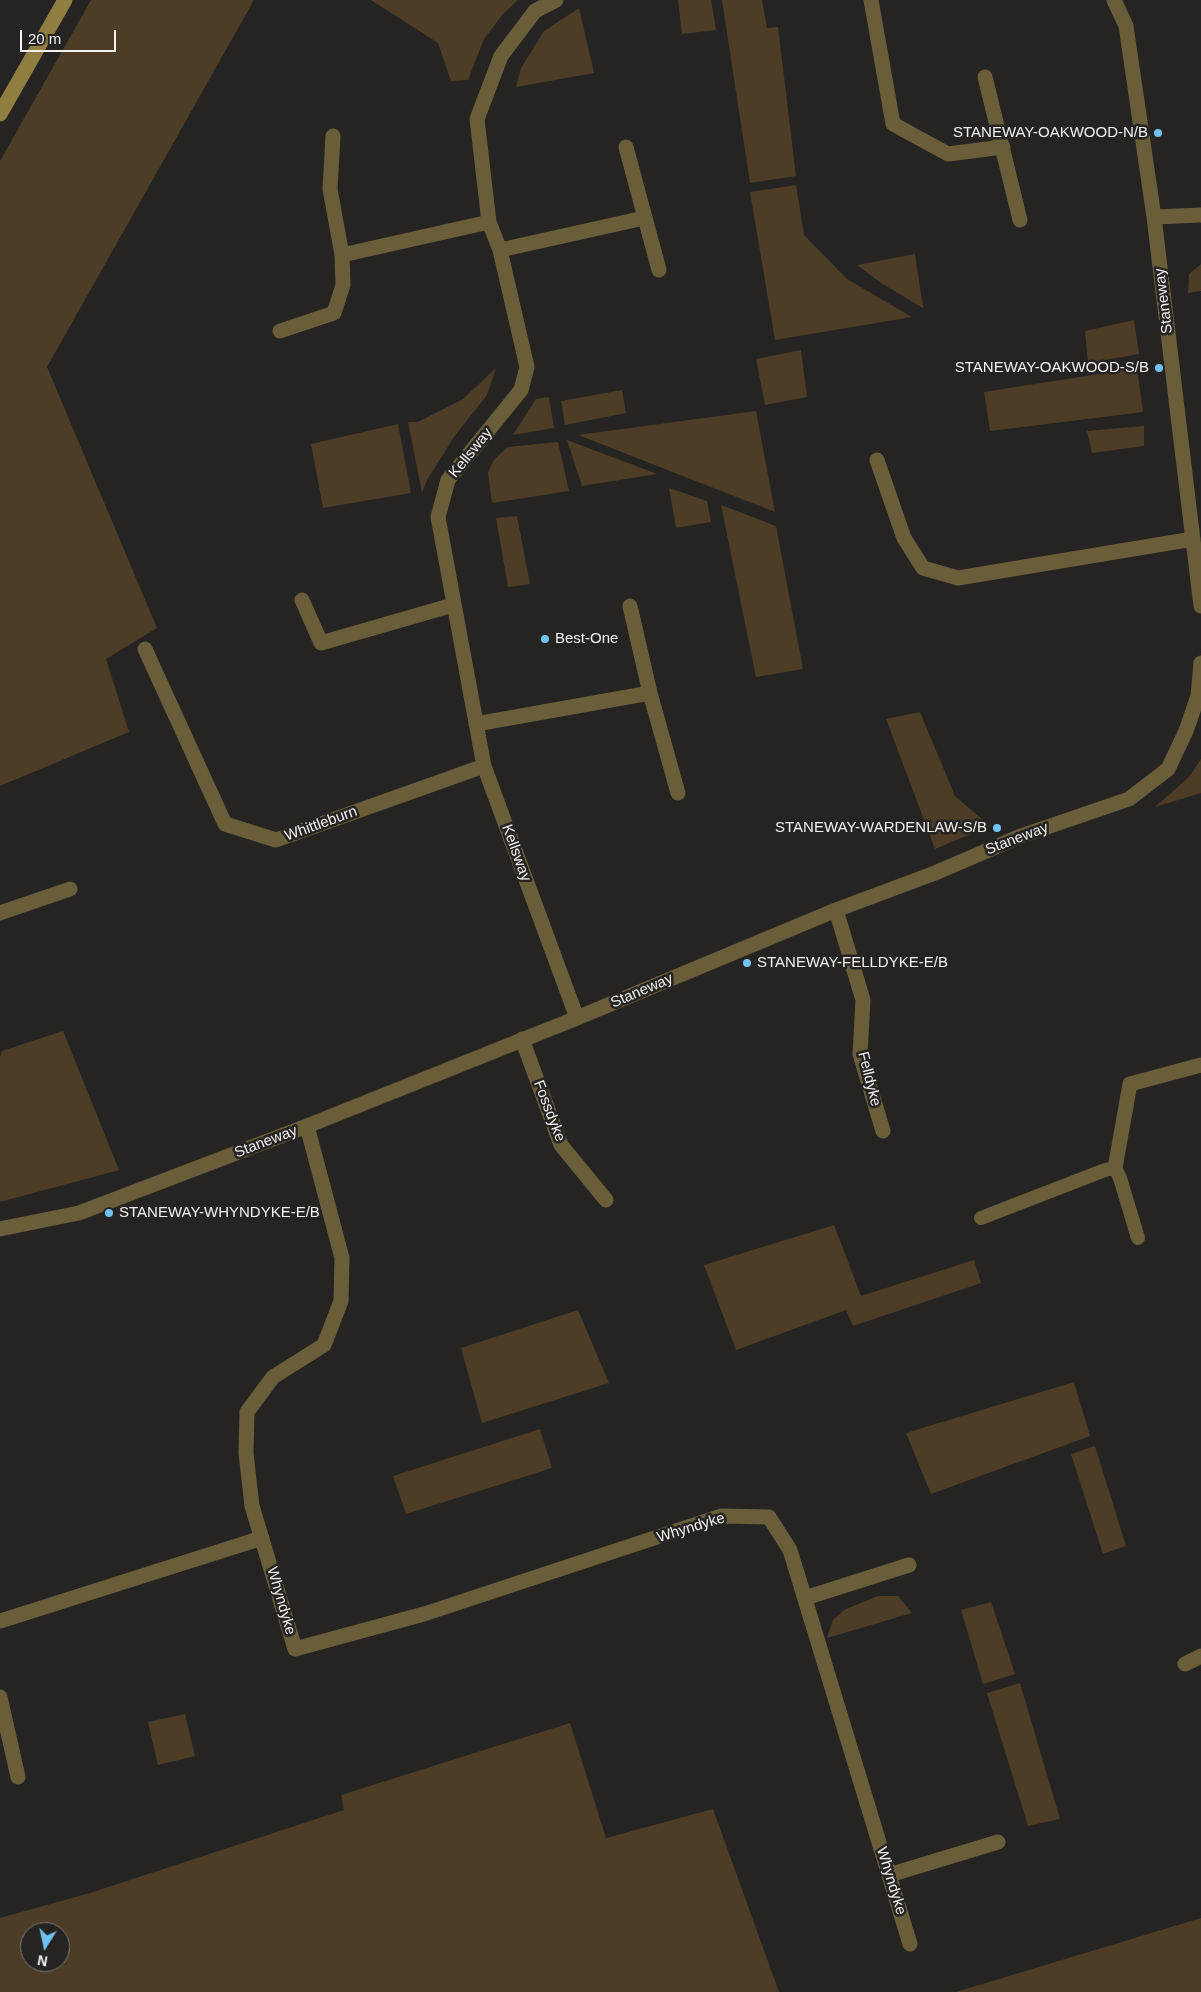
<!DOCTYPE html>
<style>
body{margin:0}
#map{position:relative;width:1201px;height:1992px;overflow:hidden;background:#252422;font-family:Arial,sans-serif}
canvas{display:block}
.north{position:absolute;left:20px;top:1922px;width:50px;height:50px;box-sizing:border-box;background:#252422;border:1px solid #777674;border-radius:50%;rotate:190deg;font-size:14px;font-weight:700;line-height:20px;text-align:center;color:#f2f1f0}
.north::after{content:'';display:block;margin:auto;width:18px;height:22px;background:#70c2f4;clip-path:polygon(50% 0,100% 100%,50% 72%,0 100%)}
.scale{position:absolute;left:20px;top:30px;width:96px;height:22px;box-sizing:border-box;border:2px solid #f2f1f0;border-top:0;padding-left:6px;font-size:15px;line-height:18px;white-space:nowrap;color:#f2f1f0;-webkit-text-stroke:4px #252422;paint-order:stroke}
</style>
<div id="map">
<canvas width="1201" height="1992"></canvas>
<div class="north">N</div>
<div class="scale">20 m</div>
</div>
<script>
const g = document.querySelector('canvas').getContext('2d');
g.lineJoin = 'round';
function fillPath(path, color) {
  g.fillStyle = color;
  g.fill(path, 'evenodd');
}
function stroke(path, color, width, dash) {
  g.strokeStyle = color;
  g.lineWidth = width;
  g.lineCap = dash ? 'butt' : 'round';
  g.setLineDash(dash || []);
  g.stroke(path);
}
function drawText(font, color, halo, rows, align = 'center') {
  g.font = font + ' Arial,sans-serif';
  g.lineWidth = 5;
  g.setLineDash([]);
  g.textBaseline = 'middle';
  g.strokeStyle = halo;
  g.fillStyle = color;
  for (const [text, x, y, turn = 0] of rows) {
    g.save();
    g.translate(x, y);
    g.rotate((+turn || 0) * Math.PI / 180);
    g.textAlign = isNaN(turn) ? turn : align;
    if (halo) g.strokeText(text, 0, 0);
    g.fillText(text, 0, 0);
    g.restore();
  }
}
fillPath(new Path2D(`
 M91,0h163l-207,367 110,261 -51,31 23,73 -129,54v-625z
 M371,0h147l-15,14 -19,25 -16,41 -17,1 -13,-38z
 M678,0h33l5,30 -34,4z
 M722,0h40l5,28 11,-1 18,149 -46,7z
 M579,8l15,65 -78,14 5,-19 23,-37z
 M796,185l8,50 43,44 65,38 -137,23 -25,-148z
 M915,254l8,54 -42,-25 -24,-18z
 M1201,264v27l-13,2 1,-19z
 M1134,320l5,34 -51,9 -3,-32z
 M801,350l6,47 -42,8 -9,-46z
 M496,368l-9,27 -33,42 -27,43 -5,13 -14,-71h10l45,-23z
 M1137,368l6,44 -153,19 -6,-39z
 M622,390l4,23 -61,12 -4,-24z
 M549,397l5,31 -41,7 23,-36z
 M756,411l19,101 -197,-77z
 M398,424l13,69 -88,15 -12,-64z
 M1144,426v20l-52,7 -5,-22z
 M567,440l90,34 -75,12z
 M558,442l11,49 -77,12 -4,-30 5,-12 8,-8 7,-6z
 M669,488l38,13 4,21 -35,6z
 M721,505l55,21 27,143 -47,8z
 M517,516l13,68 -22,3 -12,-69z
 M920,712l35,84 35,30 -55,23 -49,-130z
 M1201,759v34l-46,14 34,-30z
 M63,1031l56,139 -119,32v-145l2,-6z
 M834,1225l27,71 113,-36 7,23 -128,43 -7,-16 -110,40 -32,-85z
 M578,1310l31,73 -127,40 -21,-75z
 M1074,1382l16,54 -159,58 -25,-61z
 M540,1429l12,39 -146,46 -13,-38z
 M1095,1446l31,100 -23,8 -32,-100z
 M878,1596h20l14,17 -85,25 6,-18 11,-10z
 M991,1602l24,72 -32,10 -22,-74z
 M1020,1683l40,136 -32,7 -41,-133z
 M185,1714l10,42 -37,9 -10,-43z
 M570,1723l36,115 107,-29 66,183h-779v-74l90,-25 254,-83 -3,-15zM30,1932h30v30h-30z
 M1201,1918v74h-245z`), '#4d3d26');
stroke(new Path2D(`
 M981,1218l124,-48 10,-2 5,10 18,60`), '#695e39', 14);
stroke(new Path2D(`
 M556,0l-21,11 -34,45 -24,63 12,103 11,28 27,117 -6,23 -73,90 -10,37 46,249 93,252
 M871,0l22,124 55,30 55,-7
 M1114,0l12,26 28,191 47,389
 M985,77l35,143
 M626,147l33,123
 M1154,217l47,-2
 M500,250l144,-32
 M342,255l147,-33
 M280,331l54,-18 9,-28 -1,-30 -12,-66 3,-53
 M877,460l27,78 19,30 35,10 235,-39
 M302,600l19,43 132,-38
 M630,606l20,87 28,100
 M145,649l80,175 51,16 208,-74
 M476,724l174,-31
 M836,910l27,90 -3,54 23,77
 M0,913l70,-24
 M522,1039l39,106 45,55
 M307,1126l35,132 -1,43 -17,44 -51,32 -26,35 -1,41 6,53 43,143 129,-35 297,-98 48,1 21,33 120,394
 M1115,1168l15,-84 71,-19
 M0,1229l79,-16 228,-87 270,-108 259,-108 99,-37 86,-37 108,-37 39,-30 18,-38 12,-35 3,-33
 M805,1598l104,-33
 M0,1621l262,-83
 M1185,1664l16,-8
 M0,1697l18,80
 M889,1875l109,-33`), '#695e39', 15);
stroke(new Path2D(`
 M0,114l65,-114`), '#907e41', 15);
for (const [x, y, r, color] of [
 [1158,133,5,"#70c2f4"],
 [1159,368,5,"#70c2f4"],
 [545,639,5,"#70c2f4"],
 [997,828,5,"#70c2f4"],
 [747,963,5,"#70c2f4"],
 [109,1213,5,"#70c2f4"]
]) {
  const dot = new Path2D();
  dot.arc(x, y, r, 0, 2 * Math.PI);
  g.fillStyle = color;
  g.fill(dot);
  stroke(dot, '#252422', 2);
}
drawText('15px', '#f2f1f0', '#252422', [
 ["STANEWAY-OAKWOOD-N/B",1148,133],
 ["STANEWAY-OAKWOOD-S/B",1149,368],
 ["Best-One",555,639,"left"],
 ["STANEWAY-WARDENLAW-S/B",987,828],
 ["STANEWAY-FELLDYKE-E/B",757,963,"left"],
 ["STANEWAY-WHYNDYKE-E/B",119,1213,"left"]
], 'right');
drawText('15px', '#f2f1f0', '#252422', [
 ["Staneway",1164,301,-97],
 ["Kellsway",471,453,-51],
 ["Whittleburn",321,824,-20],
 ["Staneway",1017,839,-21],
 ["Kellsway",516,853,70],
 ["Staneway",642,991,-23],
 ["Felldyke",869,1079,76],
 ["Fossdyke",549,1111,69],
 ["Staneway",266,1142,-21],
 ["Whyndyke",691,1528,-17],
 ["Whyndyke",281,1601,74],
 ["Whyndyke",891,1881,73]
]);
</script>
